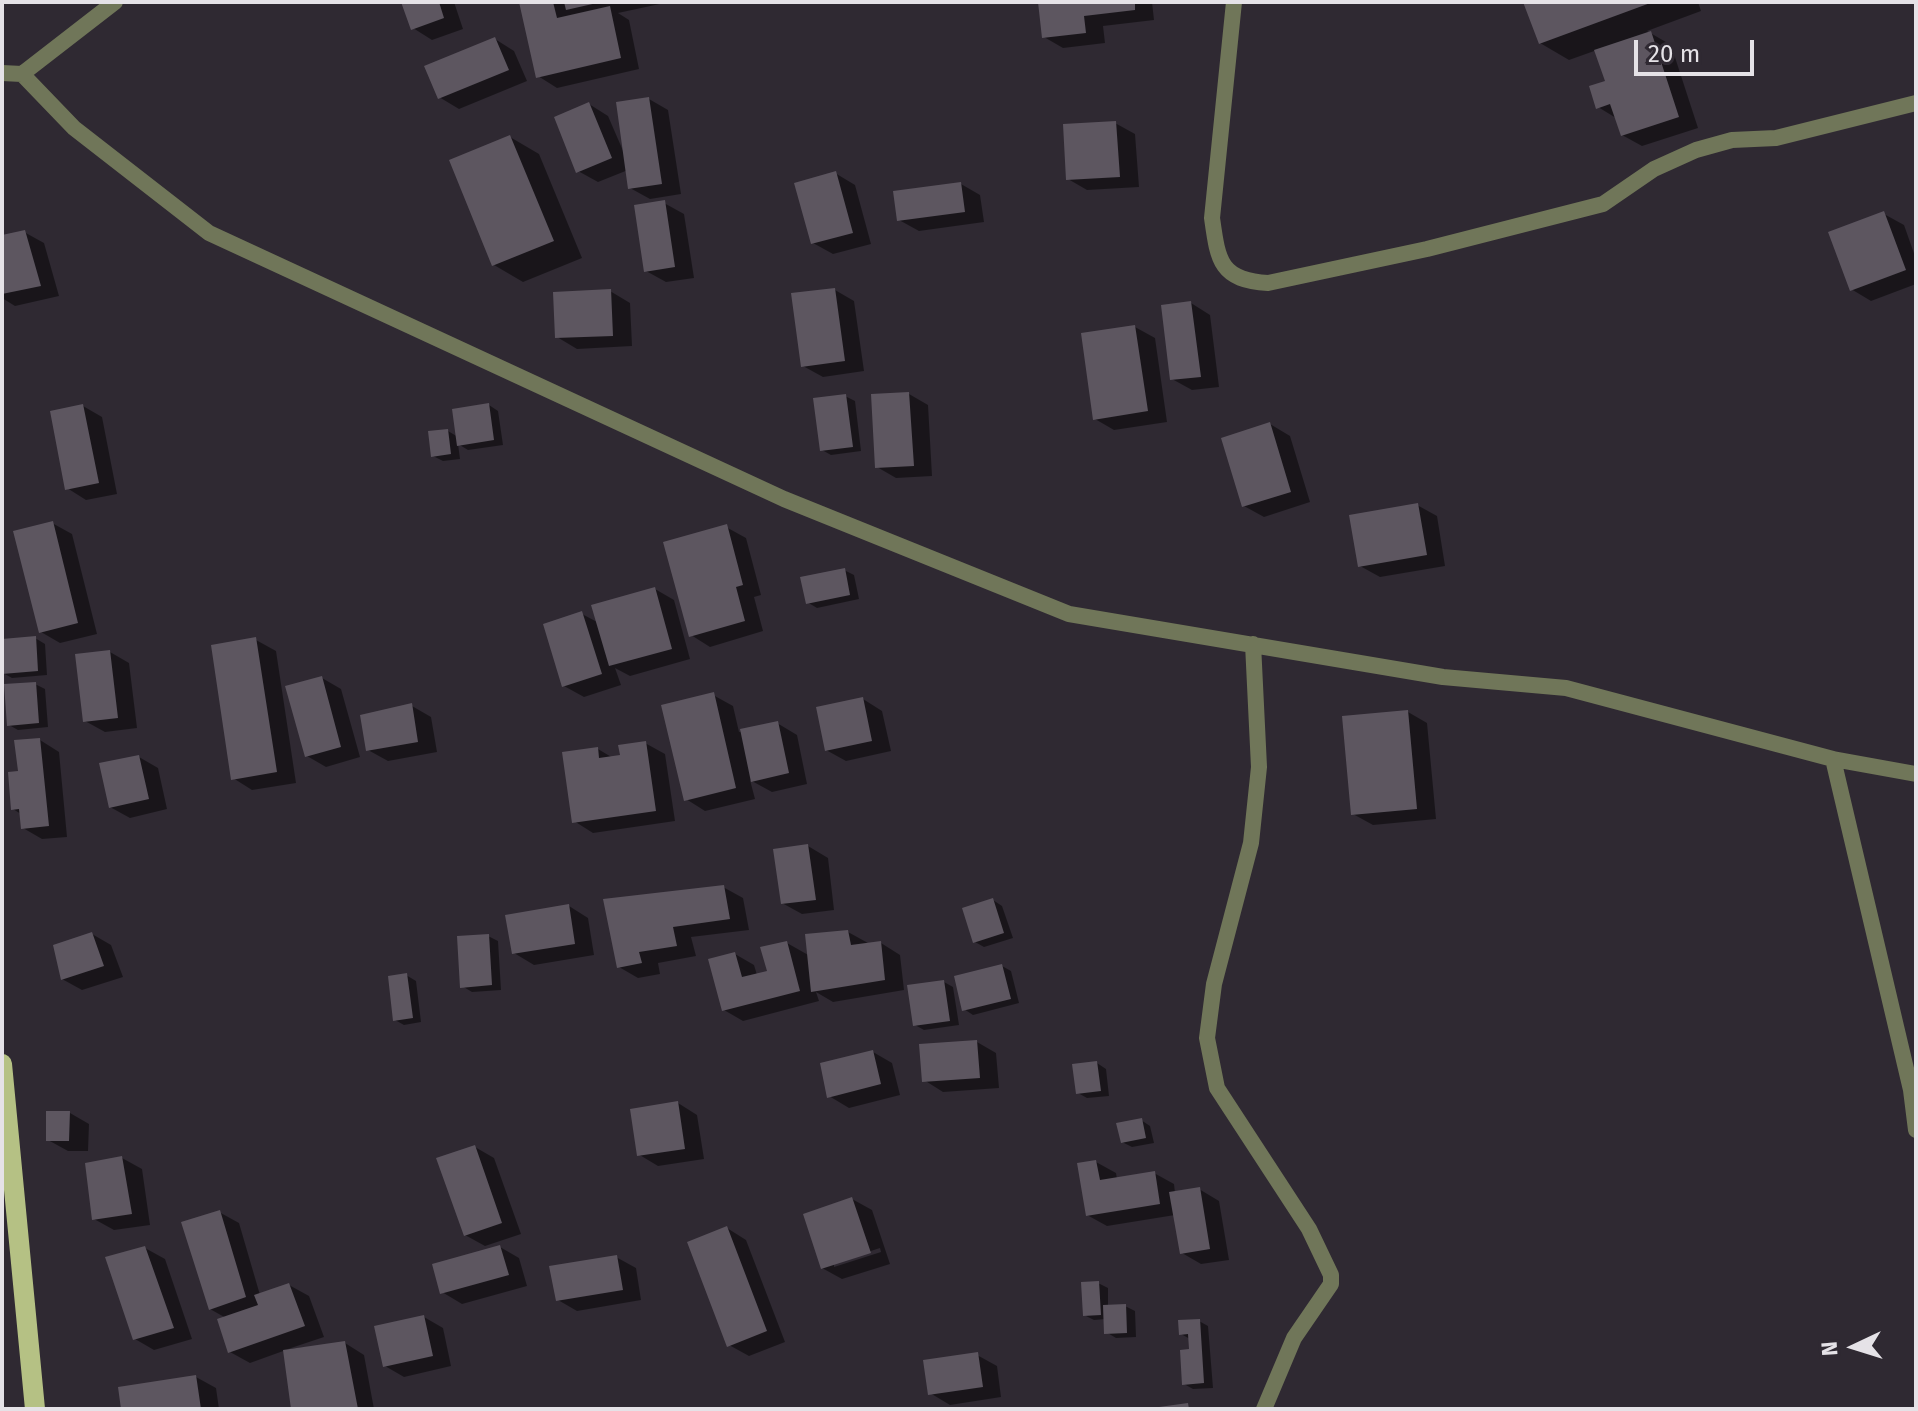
<!DOCTYPE html>
<style>
body{margin:0}
#map{position:relative;width:1918px;height:1411px;overflow:hidden;background:#2f2932;font-family:"Fira Sans",sans-serif}
canvas{display:block}
.frame{position:absolute;inset:0;border:4px solid #e5e2e7;pointer-events:none}
.north{position:absolute;left:1814px;top:1307px;width:80px;height:80px;-webkit-text-stroke:6px #2f2932;paint-order:stroke;rotate:266deg;font-size:22px;font-weight:700;line-height:32px;text-align:center;color:#e5e2e7}
.north::after{content:'';display:block;margin:auto;width:28px;height:36px;background:#e5e2e7;clip-path:polygon(50% 0,100% 100%,50% 72%,0 100%)}
.scale{position:absolute;left:1634px;top:40px;width:120px;height:36px;box-sizing:border-box;border:4px solid #e5e2e7;border-top:0;padding-left:10px;font-size:24px;line-height:28px;white-space:nowrap;color:#e5e2e7;-webkit-text-stroke:6px #2f2932;paint-order:stroke}
</style>
<div id="map">
<canvas width="1918" height="1411"></canvas>
<div class="frame"></div>
<div class="north">N</div>
<div class="scale">20 m</div>
</div>
<script>
const g = document.querySelector('canvas').getContext('2d');
g.lineJoin = 'round';
function fillPath(path, color) {
  g.fillStyle = color;
  g.fill(path, 'evenodd');
}
function stroke(path, color, width, dash) {
  g.strokeStyle = color;
  g.lineWidth = width;
  g.lineCap = dash ? 'butt' : 'round';
  g.setLineDash(dash || []);
  g.stroke(path);
}
fillPath(new Path2D(`
 M403,2h51l9,27 -31,11 -19,-12z
 M521,2h148l-51,11 11,7 10,49 -82,19 -19,-12z
 M1040,2h112l2,18 -51,6 2,17 -42,5 -19,-11z
 M1525,2h173l3,9 -54,20 24,14 27,83 -56,18 -20,-11 -6,-17 -18,-11 9,-25 -10,-32 -28,10 -29,-17z
 M495,39l19,12 13,30 -68,28 -20,-12z
 M649,99l19,11 13,84 -31,5 -20,-11 -2,-18 -30,12 -20,-11 11,-67 19,12 16,37z
 M1115,123l20,11 4,53 -52,3 -19,-11z
 M510,137l29,17 43,104 -59,24 -29,-17z
 M835,173l20,12 16,59 -38,10 -20,-11z
 M961,184l19,11 4,27 -65,9 -20,-11z
 M664,203l20,11 10,64 -28,4 -20,-11z
 M1884,214l20,11 12,34v25l-45,17 -20,-12z
 M24,232l20,11 15,53 -44,10 -13,-8v-61z
 M835,290l19,11 10,70 -41,6 -20,-11z
 M610,291l20,12 2,43 -55,3 -20,-12z
 M1191,303l19,12 9,72 -27,3 -20,-11z
 M1135,327l20,11 12,84 -53,8 -19,-11z
 M909,394l19,11 4,71 -36,2 -19,-11z
 M845,396l10,5 6,50 -30,4 -9,-5z
 M489,405l9,6 5,34 -35,5 -10,-6 2,15 -17,2 -10,-5 15,-25 10,6z
 M83,406l19,11 15,77 -31,6 -19,-12z
 M1270,424l20,12 20,66 -46,15 -20,-11z
 M1417,505l20,11 8,50 -65,11 -20,-11z
 M52,523l20,11 25,100 -37,9 -19,-11z
 M726,527l20,11 15,57 -7,2 9,34 -53,16 -19,-12z
 M844,570l10,5 5,24 -42,9 -10,-6z
 M655,589l19,11 16,59 -60,17 -15,-8 6,17 -37,12 -20,-11 18,-72 17,9z
 M35,638l10,6 2,31 -35,3 -9,-5 -1,-32z
 M256,640l20,11 20,132 -44,7 -19,-12z
 M110,652l19,11 8,65 -32,4 -20,-11z
 M322,678l19,11 19,68 -34,10 -19,-11z
 M35,684l10,5 3,38 -30,3 -9,-5z
 M713,695l20,11 6,26 38,-9 20,12 10,49 -35,8 -22,-12 5,19 -50,12 -19,-12z
 M863,699l19,12 9,40 -45,10 -20,-11z
 M412,706l19,11 6,35 -49,9 -20,-11z
 M1408,712l19,11 9,96 -63,6 -20,-11z
 M40,740l19,12 8,85 -25,2 -19,-11 -2,-14 -8,-5 7,-36z
 M645,743l20,11 10,67 -82,12 -19,-12 24,-72 15,9 9,-1z
 M139,757l19,11 9,41 -37,9 -20,-11z
 M808,846l20,12 6,52 -32,4 -20,-11z
 M723,887l20,11 6,32 -58,7 5,19 -38,7 2,11 -22,4 -19,-11z
 M993,900l9,6 11,32 -29,9 -9,-5z
 M569,906l19,12 6,37 -60,10 -20,-12z
 M848,932l20,11h13l19,12 4,35 -71,12 -17,-10 3,9 -76,20 -19,-11 11,-56 19,11 3,10 12,-3 18,-29 23,13z
 M92,934l19,11 12,32 -41,13 -20,-11z
 M488,936l10,5 3,49 -29,2 -10,-6z
 M1002,966l9,5 8,32 -46,12 -9,-6z
 M406,975l10,6 5,41 -17,3 -9,-5z
 M944,982l9,5 6,38 -35,5 -9,-5z
 M977,1042l19,11 3,35 -56,4 -19,-12z
 M873,1052l19,11 8,32 -51,13 -20,-12z
 M1097,1063l9,6 3,27 -22,2 -9,-5z
 M678,1103l19,12 7,44 -46,7 -20,-12z
 M70,1113l19,11 -1,27h-20l-20,-11z
 M1141,1120l9,6 4,17 -22,4 -10,-5z
 M475,1147l19,11 27,76 -36,12 -20,-11z
 M122,1158l20,11 8,56 -36,5 -20,-11z
 M1096,1162l20,11 1,6 37,-6 20,11 1,9 24,-4 20,12 10,59 -28,4 -19,-11 -7,-38 -68,11 -20,-11z
 M852,1199l20,11 18,54 -48,15 -20,-11zM880,1248l1,4 -47,15v-4z
 M219,1212l20,11 21,72 29,-10 20,11 15,41 -36,12 57,-6 19,12 10,54h-81l-7,-59 -36,13 -20,-11 -4,-34 -16,-9z
 M727,1228l19,12 39,102 -36,14 -20,-11z
 M500,1247l19,11 8,28 -65,18 -20,-12z
 M145,1248l20,11 27,80 -38,11 -19,-11z
 M616,1257l20,11 5,32 -64,11 -19,-11z
 M1098,1283l10,5v19l17,-1 10,5 1,26 -20,1 -10,-6v-13l-12,1 -10,-5z
 M424,1317l19,11 8,38 -47,11 -19,-11z
 M1199,1321l9,5 5,62 -20,1 -9,-5 7,-33 -1,-12 -9,-5z
 M977,1355l20,11 4,31 -51,8 -20,-12z
 M196,1377l20,11 3,21h-96z`), '#0007');
fillPath(new Path2D(`
 M401,2h38l5,16 -33,12z
 M519,2h34l4,16 53,-12 11,52 -85,20z
 M564,2h33v1l-31,7z
 M1038,2h97v8l-51,6 2,17 -44,5z
 M1523,2h130l-114,42z
 M1651,31l28,86 -58,19 -11,-32 -14,5 -7,-23 16,-5 -11,-31z
 M495,37l14,33 -71,29 -14,-33z
 M649,97l13,87 -34,5 -12,-87z
 M589,102l23,56 -36,15 -22,-56z
 M1116,121l4,56 -54,3 -3,-56z
 M510,135l44,106 -62,25 -43,-106z
 M836,171l17,62 -42,11 -17,-61z
 M961,182l4,30 -68,9 -4,-30z
 M665,200l10,67 -31,5 -10,-67z
 M1884,211l22,59 -56,21 -22,-59z
 M25,230l16,56 -39,8v-59z
 M835,288l10,73 -44,6 -10,-74z
 M611,289l2,47 -58,2 -2,-46z
 M1191,301l10,76 -31,3 -9,-75z
 M1135,325l13,86 -55,9 -12,-87z
 M909,392l5,74 -39,2 -4,-74z
 M846,394l7,53 -33,4 -7,-53z
 M489,403l5,37 -37,6 -5,-37z
 M83,404l16,79 -34,7 -15,-79z
 M1270,422l21,70 -49,15 -21,-69z
 M448,429l3,25 -20,3 -3,-26z
 M1418,503l9,52 -69,12 -9,-52z
 M53,521l25,102 -39,10 -26,-102z
 M727,524l16,61 -7,2 9,34 -56,16 -26,-95z
 M845,568l5,27 -44,9 -6,-27z
 M655,587l17,62 -63,17 -18,-61z
 M582,611l20,63 -40,13 -19,-63z
 M36,636l2,35 -36,3v-35z
 M256,637l21,135 -46,8 -20,-135z
 M110,650l8,68 -35,4 -8,-68z
 M322,676l19,71 -36,10 -20,-71z
 M36,682l3,41 -32,3 -3,-42z
 M714,692l22,96 -52,13 -23,-96z
 M863,697l9,44 -47,10 -9,-44z
 M412,703l6,39 -52,9 -6,-36z
 M1408,710l9,99 -66,6 -9,-99z
 M778,721l11,52 -38,9 -11,-53z
 M40,738l9,88 -28,3 -2,-20 -8,1 -3,-38 10,-1 -4,-31z
 M646,741l10,70 -84,12 -10,-71 36,-5 1,11 21,-3 -2,-10z
 M139,755l10,44 -40,9 -10,-45z
 M808,844l8,56 -35,4 -8,-55z
 M724,885l6,34 -57,8 4,19 -38,6 3,11 -25,5 -14,-69z
 M993,898l11,35 -31,10 -11,-35z
 M569,904l6,40 -63,10 -7,-39z
 M848,930l3,15 30,-4 4,39 -74,12 -6,-58z
 M92,932l12,34 -43,14 -8,-35z
 M489,934l3,51 -32,3 -3,-52z
 M787,941l13,50 -78,20 -14,-52 27,-7 7,25 25,-6 -7,-24z
 M1002,964l9,35 -49,12 -8,-35z
 M407,973l6,45 -20,3 -5,-45z
 M944,980l6,41 -37,5 -6,-41z
 M977,1040l3,38 -58,4 -3,-38z
 M873,1050l8,34 -54,14 -7,-35z
 M1097,1061l4,30 -25,3 -4,-30z
 M678,1101l7,48 -48,7 -7,-47z
 M46,1111h24l-1,30h-23z
 M1142,1118l4,20 -25,5 -5,-20z
 M475,1145l27,78 -38,13 -28,-78z
 M122,1156l10,58 -40,6 -7,-57z
 M1096,1160l4,20 55,-9 5,33 -74,12 -9,-53z
 M1200,1187l10,62 -30,5 -11,-62z
 M852,1197l19,56 -50,16 -18,-55z
 M220,1210l26,87 -37,13 -28,-88z
 M727,1226l40,105 -40,16 -40,-105z
 M500,1245l9,30 -69,19 -8,-30z
 M145,1246l29,82 -41,12 -28,-83z
 M617,1255l6,35 -67,11 -7,-35z
 M1099,1281l2,34 -18,1 -2,-34z
 M289,1283l16,43 -77,27 -11,-34 41,-14 -4,-10z
 M1126,1304l1,29 -23,1 -1,-29z
 M424,1315l9,41 -50,11 -9,-41z
 M1200,1319l4,64 -22,2 -2,-35 9,-1 -1,-15 -9,1 -1,-15z
 M345,1341l13,68h-67l-8,-59z
 M978,1352l5,35 -55,8 -5,-35z
 M196,1375l5,34h-80l-3,-22z
 M1188,1403l1,6h-30v-2z`), '#5d5660');
stroke(new Path2D(`
 M1234,2l-22,216c6,43 8,62 56,65l159,-34 176,-45 51,-35 42,-19 36,-10 44,-2 140,-35
 M2,73l20,1 52,54 135,105 575,266 285,115 374,63 123,11 267,71 83,15
 M22,74l93,-72
 M1253,644l6,123 -8,76 -37,141 -7,54 10,50 92,141 22,46v9l-37,54 -30,71
 M1833,759l78,331 5,40`), '#707659', 16);
stroke(new Path2D(`
 M2,1064l33,345`), '#b5c184', 20);
</script>
